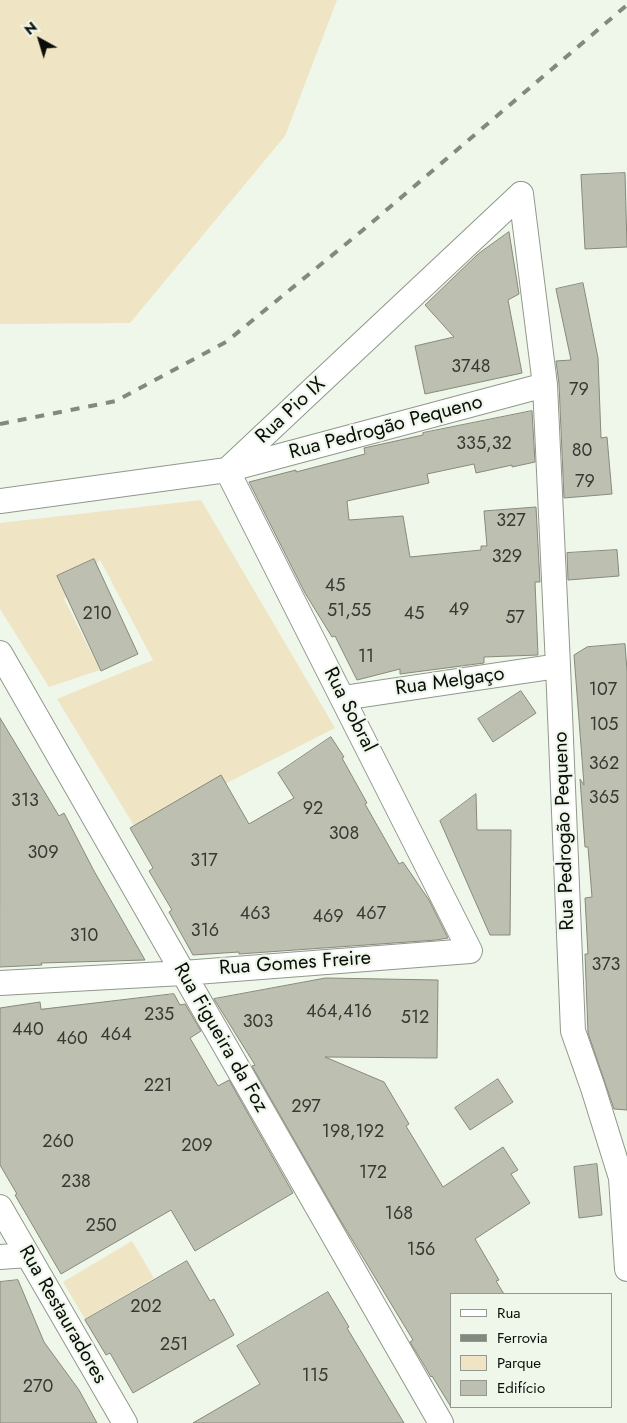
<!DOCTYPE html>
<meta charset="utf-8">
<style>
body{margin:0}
#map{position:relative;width:627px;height:1423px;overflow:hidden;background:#eef7ea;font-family:Jost,sans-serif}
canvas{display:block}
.legend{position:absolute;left:450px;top:1293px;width:162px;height:115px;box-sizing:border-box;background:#eef7ea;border:1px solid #939990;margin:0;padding:6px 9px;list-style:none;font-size:15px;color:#0a0d09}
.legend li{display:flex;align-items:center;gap:10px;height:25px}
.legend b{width:25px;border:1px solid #939990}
.north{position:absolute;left:15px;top:15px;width:50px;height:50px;-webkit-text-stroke:4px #eef7ea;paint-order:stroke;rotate:321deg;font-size:14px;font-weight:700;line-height:20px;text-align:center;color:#0a0d09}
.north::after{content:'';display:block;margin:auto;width:18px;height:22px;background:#0a0d09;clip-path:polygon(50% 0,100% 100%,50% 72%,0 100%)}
</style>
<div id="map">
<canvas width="627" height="1423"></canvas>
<ul class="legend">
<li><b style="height:6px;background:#fff"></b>Rua</li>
<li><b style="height:6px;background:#828980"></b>Ferrovia</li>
<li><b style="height:14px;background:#efe4c3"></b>Parque</li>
<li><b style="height:14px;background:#bdc0b1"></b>Edifício</li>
</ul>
<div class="north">N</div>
</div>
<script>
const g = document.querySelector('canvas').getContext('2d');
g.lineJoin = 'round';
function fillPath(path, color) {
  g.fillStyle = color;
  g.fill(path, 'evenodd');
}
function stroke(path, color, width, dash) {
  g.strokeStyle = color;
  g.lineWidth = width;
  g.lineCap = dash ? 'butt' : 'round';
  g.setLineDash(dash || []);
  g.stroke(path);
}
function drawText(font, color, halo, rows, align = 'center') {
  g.font = font + ' Jost,sans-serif';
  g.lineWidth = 4.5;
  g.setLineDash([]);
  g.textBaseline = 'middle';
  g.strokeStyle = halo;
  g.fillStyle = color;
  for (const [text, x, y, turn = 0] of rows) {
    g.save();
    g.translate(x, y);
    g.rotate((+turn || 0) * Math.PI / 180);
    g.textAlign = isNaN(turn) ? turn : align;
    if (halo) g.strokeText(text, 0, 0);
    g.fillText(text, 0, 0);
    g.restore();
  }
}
fillPath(new Path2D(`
 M0,0h337l-52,136 -155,187 -130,1z
 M201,500l134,228 -199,101 -79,-130 96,-39 -53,-100 -36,39 36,71 -51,17 -49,-78v-86z
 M132,1241l22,37 -69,41 -22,-37z`), '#efe4c3');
const building = new Path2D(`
 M625,173l2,74 -42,2 -4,-74z
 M509,232l10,62 -11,6 14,73 -97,21 -10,-48 39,-9 -29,-32 53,-51z
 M583,283l15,75 3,80 6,-1 5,57 -48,4 -5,-114 -3,-23 15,-1 -15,-71z
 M532,411l3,51 -23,5v-2l-36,8 -2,-9 -47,10 2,9 -82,18 2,19 54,-4 7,41 71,-7v-4h6l-3,-35 52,-4 4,75h-5l3,73 -54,2v6l-84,11v-5l-43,11 -22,-44 -3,1 -27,-44 -56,-111 47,-12v2l69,-18 -1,-6 59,-13v-2z
 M617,550l2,26 -51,4 -1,-27z
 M94,559l44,95 -37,17 -44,-95z
 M625,644l2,27v439l-13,-1 -26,-76 -3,-79h3l-3,-56 7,-1 -4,-50h-3l-5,-68 4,6 -10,-130 13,-8z
 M521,691l15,22 -43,29 -15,-23z
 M0,718l59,98 5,-3 30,58 51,89 -104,3 1,2 -42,2z
 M331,737l13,20 -2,1 25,45 -2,1 34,60 4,-2 26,38 19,38 -12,2 -197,14v-2l-46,3 -24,-43 3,-2 -23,-39 4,-3 -23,-40 91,-53 28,49 45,-26 -16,-25z
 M476,794l1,36h34l-1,105h-20l-50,-114z
 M326,978l112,2 -1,78 -112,-1 59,25 25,42 -3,2 37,61 60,-40 15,23 -7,4 19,29 -55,36 24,41 -3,1 8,13h-53v113l-19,-31 -1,1 -10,-17 -11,-18 3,-2 -74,-122 -87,-152 3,-1 -41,-66z
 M174,994l6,11 5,-1 16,27 -11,7 28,48 11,-6 64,113 -98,58 -24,-41 -110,64 -46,-79 2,-1 -17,-29v-157l40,-6 1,7z
 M498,1079l15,23 -43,28 -15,-22z
 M597,1164l5,51 -23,3 -5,-51z
 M187,1261l23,40 4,-2 20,36 -101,58 -23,-40 -4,2 -21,-35z
 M18,1280l26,62 35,48 18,33h-97v-141z
 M328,1292l21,35 -2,1 57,95h-211l67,-39 -23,-38z`);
fillPath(building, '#bdc0b1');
stroke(building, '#87897b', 1);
const minor = new Path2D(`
 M521,194l24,191 13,281 15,365 20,57 28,90 6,91
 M0,501l227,-31 294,-276
 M0,653l441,770
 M343,698l215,-32
 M0,983l183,-10 287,-22 -243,-481 318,-85
 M0,1207l125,216
 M0,1257l27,-2`);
stroke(minor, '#90988c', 26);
stroke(minor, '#fff', 24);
stroke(new Path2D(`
 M0,424l116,-23 110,-59 137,-112 264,-225`), '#828980', 4, [9, 9]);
drawText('18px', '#373a33', null, [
 ["3748",471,368],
 ["79",579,391],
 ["335,32",484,445],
 ["80",582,452],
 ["79",585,483],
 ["327",511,522],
 ["329",507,558],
 ["45",335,587],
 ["49",459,611],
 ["51,55",349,612],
 ["210",97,615],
 ["45",414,615],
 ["57",515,619],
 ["11",366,658],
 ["107",603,691],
 ["105",604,726],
 ["362",604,765],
 ["365",604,799],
 ["313",25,802],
 ["92",313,810],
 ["308",344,835],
 ["309",43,854],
 ["317",204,862],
 ["463",255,915],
 ["467",371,915],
 ["469",328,918],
 ["316",205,932],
 ["310",84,937],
 ["373",606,966],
 ["464,416",339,1013],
 ["235",159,1016],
 ["512",415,1019],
 ["303",258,1023],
 ["440",28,1031],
 ["464",116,1036],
 ["460",72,1040],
 ["221",158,1087],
 ["297",306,1108],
 ["198,192",353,1133],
 ["260",58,1143],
 ["209",197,1147],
 ["172",373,1174],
 ["238",76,1183],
 ["168",399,1215],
 ["250",101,1227],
 ["156",421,1251],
 ["202",146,1308],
 ["251",174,1346],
 ["115",315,1377],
 ["270",38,1388]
]);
drawText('20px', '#0a0d09', '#eef7ea', [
 ["Rua Pio IX",291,411,-43],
 ["Rua Pedrogão Pequeno",386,428,-15],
 ["Rua Melgaço",450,682,-8],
 ["Rua Sobral",349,710,63],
 ["Rua Pedrogão Pequeno",565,831,-92],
 ["Rua Gomes Freire",295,964,-4],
 ["Rua Figueira da Foz",220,1038,60],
 ["Rua Restauradores",62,1315,60]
]);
</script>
